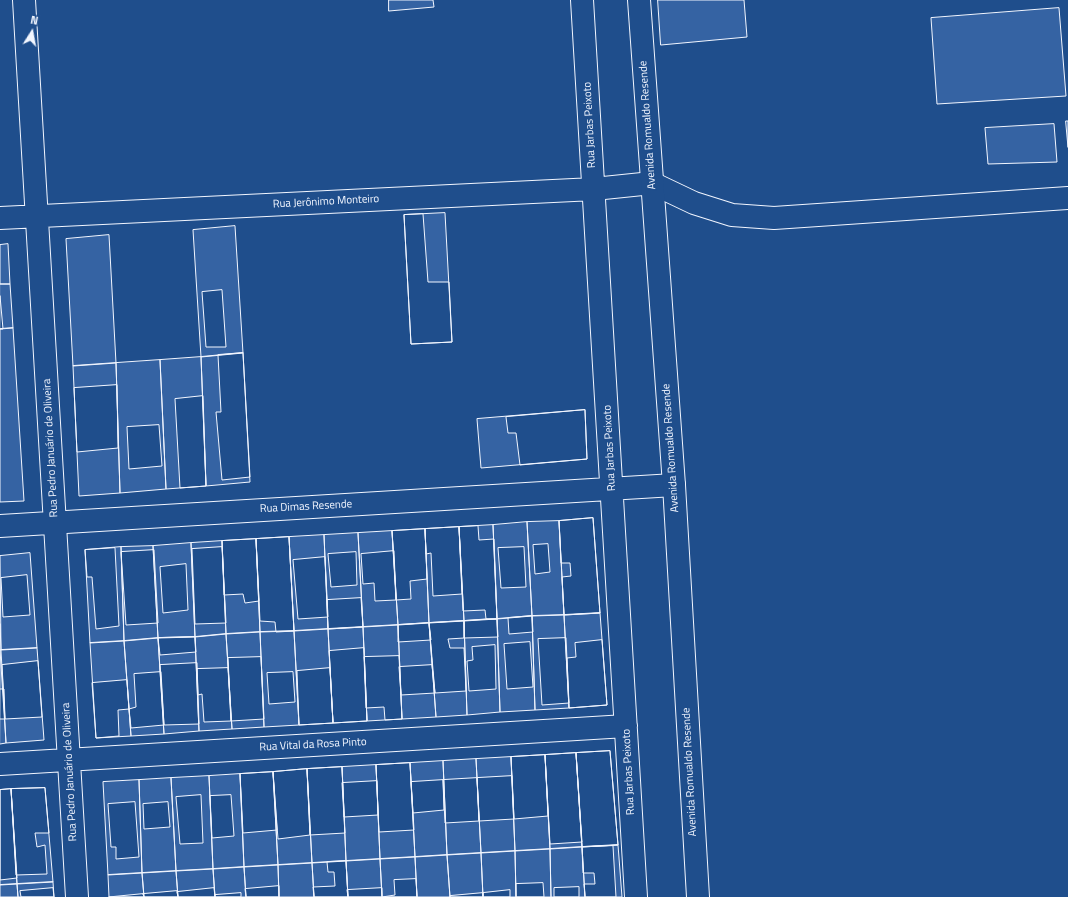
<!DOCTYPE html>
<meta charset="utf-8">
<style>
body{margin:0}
#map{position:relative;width:1068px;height:897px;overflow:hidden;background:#1f4e8c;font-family:"Titillium Web",sans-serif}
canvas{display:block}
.north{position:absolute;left:12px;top:12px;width:40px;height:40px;-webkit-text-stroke:3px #1f4e8c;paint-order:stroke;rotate:11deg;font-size:11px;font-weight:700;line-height:16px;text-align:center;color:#f2f6ff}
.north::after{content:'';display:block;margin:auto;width:14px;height:18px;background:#f2f6ff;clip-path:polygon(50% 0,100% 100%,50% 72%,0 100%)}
</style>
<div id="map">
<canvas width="1068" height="897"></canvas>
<div class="north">N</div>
</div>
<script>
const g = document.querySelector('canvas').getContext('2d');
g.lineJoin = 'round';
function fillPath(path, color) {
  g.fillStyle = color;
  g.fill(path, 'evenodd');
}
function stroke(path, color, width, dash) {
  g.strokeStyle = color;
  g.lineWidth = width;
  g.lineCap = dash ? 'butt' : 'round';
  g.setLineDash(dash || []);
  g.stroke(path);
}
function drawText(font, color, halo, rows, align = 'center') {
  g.font = font + ' "Titillium Web",sans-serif';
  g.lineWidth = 3;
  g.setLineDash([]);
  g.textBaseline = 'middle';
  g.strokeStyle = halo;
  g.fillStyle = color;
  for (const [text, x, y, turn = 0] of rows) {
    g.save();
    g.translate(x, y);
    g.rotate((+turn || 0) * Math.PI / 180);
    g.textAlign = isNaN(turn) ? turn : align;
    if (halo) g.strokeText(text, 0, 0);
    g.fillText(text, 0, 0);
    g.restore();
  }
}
const building = new Path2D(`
 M389,0h44l1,7 -45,4z
 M658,0h86l3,37 -86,8z
 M1059,8l7,88 -129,8 -6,-86z
 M1066,121h2v26z
 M1054,124l3,38 -69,2 -3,-36z
 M445,213l7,129 -41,2 -7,-129z
 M423,214l5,68h21l3,60 -41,2 -7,-129z
 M235,226l8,127 -42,4 -8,-127z
 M109,235l7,128 -43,3 -7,-127z
 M8,244l2,40h-10v-39z
 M0,284h10l3,44 -13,1z
 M222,290l4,57h-20l-4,-55z
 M0,296l3,33h-3z
 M13,328l11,173 -24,1v-173z
 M243,353l7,129 -44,4 -5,-129z
 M243,353l7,124 -28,3 -6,-68h5l-3,-57z
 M201,357l5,129 -40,3 -6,-129z
 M160,360l6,129 -46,4 -4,-130z
 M116,363l4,130 -41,3 -6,-130z
 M117,385l1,63 -41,4 -3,-64z
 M203,396l3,90 -26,2 -5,-89z
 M585,410l2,49 -106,9 -4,-49z
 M585,410l2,49 -67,6 -4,-32h-8l-2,-16z
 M159,425l3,41 -33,3 -2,-42z
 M593,518l7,95 -36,2 -5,-94z
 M593,518l7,95 -36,2 -2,-38 9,-1 -1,-13h-9l-2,-42z
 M559,521l5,94 -32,1 -5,-94z
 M527,522l5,94 -35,3 -4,-94z
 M493,525l4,94 -33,2 -5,-94z
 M478,526l1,14 15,-1 3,80h-11l-1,-9 -22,1 -4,-84z
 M459,527l5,94 -35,2 -4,-94z
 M459,527l3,67 -29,2 -2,-43 -5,1 -1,-25z
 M425,529l4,94 -31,2 -6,-94z
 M425,529l2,50 -17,2 1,18 -15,1 -4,-69z
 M392,531l6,94 -35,2 -5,-94z
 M358,533l5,94 -35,2 -4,-94z
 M324,535l4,94 -34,2 -5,-94z
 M289,537l5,94 -34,1 -4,-93z
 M289,537l5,94 -18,1 -1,-10 -15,-1 -4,-82z
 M256,539l4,93 -34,2 -4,-93z
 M256,539l3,62 -14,2 -2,-9 -19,1 -2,-54z
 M222,541l4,93 -31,3 -4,-94z
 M191,543l4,94 -37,1 -5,-92z
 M548,544l2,28 -15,2 -2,-29z
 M153,546l5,92 -34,3 -3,-94z
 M121,547l3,94 -34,2 -5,-93z
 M222,547l4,76 -31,1 -3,-75z
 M524,547l2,40 -25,1 -3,-40z
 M115,548l4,78 -23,3 -4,-52h-5l-2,-27z
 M154,550l4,73 -32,2 -5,-73z
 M394,551l2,49 -21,1 -1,-18 -11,1 -2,-30z
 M356,552l1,33 -26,2 -3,-33z
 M30,553l7,95 -36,2 -1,-94z
 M325,557l3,60 -30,2 -5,-59z
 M186,564l2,46 -25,3 -3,-46z
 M27,575l3,40 -27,2 -2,-39z
 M361,598l2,29 -35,2 -1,-29z
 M600,613l7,92 -38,3 -5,-93z
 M564,615l5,93 -34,2 -3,-94z
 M532,616l3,94 -35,2 -3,-93z
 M532,616l1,16 -24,2 -1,-16z
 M486,619h11l3,93 -33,3 -3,-94z
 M497,619l1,18 -34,1v-17z
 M464,621l3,94 -31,2 -7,-94z
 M464,621v17l-16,1 2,9h14l2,43 -31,2 -6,-70z
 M429,623l7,94 -34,2 -4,-94z
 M429,623l2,17 -33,2v-17z
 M0,624l1,26h-1z
 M398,625l4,94 -35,2 -4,-94z
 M363,627l4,94 -34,2 -5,-94z
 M328,629l5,94 -34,2 -5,-94z
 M294,631l5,94 -35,2 -4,-95z
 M260,632l4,95 -32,2 -6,-95z
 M226,634l6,95 -33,2 -4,-94z
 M195,637l4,94 -35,3 -6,-96z
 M195,637l1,15 -36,3 -2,-17z
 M158,638l6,96 -33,2 -7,-95z
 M566,638l3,65 -27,2 -4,-66z
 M602,640l5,65 -38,3 -2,-50 9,-1 -1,-14z
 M124,641l7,95 -35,2 -6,-95z
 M530,642l3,45 -26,2 -3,-45z
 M495,645l1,44 -27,2 -2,-30 6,-1 -1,-13z
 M37,648l7,92 -38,3 -5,-93z
 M364,648l3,73 -34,2 -4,-72z
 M0,650l6,93 -6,1z
 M399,656l3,63 -17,1 -1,-13 -18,1 -2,-51z
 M261,657l3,62 -33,2 -3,-63z
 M38,661l4,56 -37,2 -3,-54z
 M197,663l2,61 -35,1 -4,-60z
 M432,665l3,28 -34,2 -2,-28z
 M228,668l3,53 -27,1 -2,-28 -4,1 -1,-26z
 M330,668l3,55 -34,2 -2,-54z
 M161,672l3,53 -33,3 -2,-19 7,-2 -2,-33z
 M293,672l2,30 -26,2 -2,-31z
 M127,680l2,29 -11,1 1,26 -23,2 -4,-55z
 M0,689h4l1,30h-5z
 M610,751l8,94 -36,2 -6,-94z
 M610,751l8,94 -36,2 -6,-94z
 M576,753l6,94 -32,2 -5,-94z
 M576,753l6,89 -32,2 -5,-89z
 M545,755l5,94 -35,2 -4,-94z
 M545,755l3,61 -34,3 -3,-62z
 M511,757l4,94 -34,2 -5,-94z
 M476,759l5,94 -34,2 -4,-94z
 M443,761l4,94 -32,2 -5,-94z
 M410,763l5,94 -35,2 -4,-94z
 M410,763l4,67 -35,2 -3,-67z
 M376,765l4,94 -34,2 -4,-94z
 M342,767l4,94 -34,2 -5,-94z
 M342,767l3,66 -35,2 -3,-66z
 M307,769l5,94 -34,2 -5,-93z
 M307,769l3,66 -32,4 -5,-67z
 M273,772l5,93 -34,2 -4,-93z
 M273,772l4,58 -34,3 -3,-59z
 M240,774l4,93 -31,2 -4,-93z
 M209,776l4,93 -37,2 -5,-93z
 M512,776l2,43 -35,2 -2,-43z
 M171,778l5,93 -34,2 -3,-93z
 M477,778l2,43 -34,2 -2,-43z
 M139,780l3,93 -34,2 -5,-93z
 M443,780l1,30 -31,3 -2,-31z
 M377,781l1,34 -34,2 -2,-34z
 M45,788l8,94 -36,2 -6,-95z
 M45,788l4,45h-14l2,14 8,-2 2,29 -31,1 -5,-86z
 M11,789l6,95 -17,1v-95z
 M11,789l6,89 -17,2v-90z
 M201,795l2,48 -23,1 -4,-47z
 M231,795l3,41 -22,2 -2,-42z
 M135,802l4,55 -23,2v-12h-5l-3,-43z
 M168,802l2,25 -26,2 -1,-25z
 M618,845l4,52h-37l-3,-50z
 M613,846l3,51h-31l-1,-13h11l-1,-11h-11l-1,-26z
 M582,847l3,50h-34l-1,-48z
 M550,849l1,48h-35l-1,-46z
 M515,851l1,46h-33l-2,-44z
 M481,853l2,44h-33l-3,-42z
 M447,855l3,42h-33l-2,-40z
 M415,857l2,40h-35l-2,-38z
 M380,859l2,38h-34l-2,-36z
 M346,861l2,36h-34l-2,-34z
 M346,861l2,36h-34l-1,-10 22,-1 -1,-14h-6l-1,-10z
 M312,863l2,34h-35l-1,-32z
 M278,865l1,32h-33l-2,-30z
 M244,867l2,30h-31l-2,-28z
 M213,869l2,28h-37l-2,-26z
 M176,871l2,26h-34l-2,-24z
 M142,873l2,24h-35l-1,-22z
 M416,879l1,18h-35l13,-2 -1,-15z
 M53,882l1,15h-36l-1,-13z
 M543,883l1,14h-28v-13z
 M17,884l1,13h-18v-12z
 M279,886v11h-33l-1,-8z
 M579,887v10h-25v-9z
 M53,888l1,9h-33l-1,-6z
 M214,888l1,9h-37l-1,-5z
 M382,888v9h-34l-1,-7z
 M510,890v7h-27v-4z
 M177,891l1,6h-34l-1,-3z
 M241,893v4h-26v-2z
 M483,893v4h-33v-1z
 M143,894l1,3h-35z`);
fillPath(building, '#3563a3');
stroke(building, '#f2f6ff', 1);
const street = new Path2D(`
 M24,0l53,897
 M582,0l54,897
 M0,218l594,-29 58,-6 42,20 38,12 42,3 294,-20
 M0,526l674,-41
 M0,764l626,-38`);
const secondary = new Path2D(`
 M639,0l35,485 24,412`);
stroke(street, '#f2f6ff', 24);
stroke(secondary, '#f2f6ff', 24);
stroke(street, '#1f4e8c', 22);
stroke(secondary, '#1f4e8c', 22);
drawText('11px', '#f2f6ff', '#1f4e8c', [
 ["Rua Jarbas Peixoto",590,125,-93],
 ["Avenida Romualdo Resende",648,125,-94],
 ["Rua Jerônimo Monteiro",326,202,-3],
 ["Rua Pedro Januário de Oliveira",51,448,-93],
 ["Rua Jarbas Peixoto",610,448,-93],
 ["Avenida Romualdo Resende",671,448,-94],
 ["Rua Dimas Resende",306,507,-3],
 ["Rua Vital da Rosa Pinto",313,745,-3],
 ["Rua Pedro Januário de Oliveira",70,772,-93],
 ["Rua Jarbas Peixoto",629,772,-93],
 ["Avenida Romualdo Resende",690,772,-93]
]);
</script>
